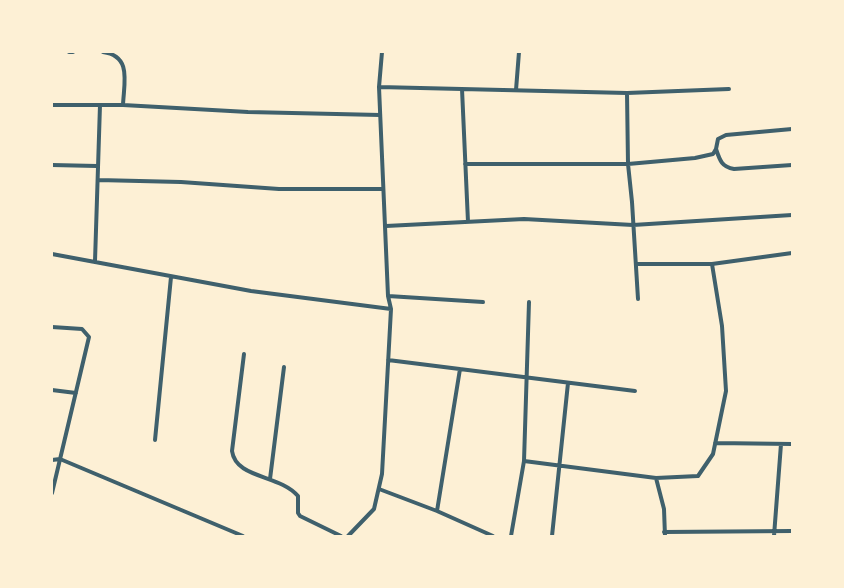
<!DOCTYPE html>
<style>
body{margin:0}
#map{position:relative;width:844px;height:588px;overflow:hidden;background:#fdf0d5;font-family:Literata,serif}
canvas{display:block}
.frame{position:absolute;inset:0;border:53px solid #fdf0d5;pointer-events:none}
</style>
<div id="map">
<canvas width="844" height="588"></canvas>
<div class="frame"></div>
</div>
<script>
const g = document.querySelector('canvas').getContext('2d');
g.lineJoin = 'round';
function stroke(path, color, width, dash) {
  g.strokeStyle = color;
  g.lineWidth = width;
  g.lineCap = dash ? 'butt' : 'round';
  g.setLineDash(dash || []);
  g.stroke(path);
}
stroke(new Path2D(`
 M69,52h4
 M103,52c29,4 21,30 20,53
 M379,87l248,6 102,-4
 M462,89l6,133
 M516,90l3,-38
 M627,93l1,71 4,38 6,97
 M52,105h71l125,7 132,3
 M716,149c4,12 6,18 18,20l58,-4
 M465,164h163l67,-6 18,-4 3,-5 2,-10 8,-4 66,-6
 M52,165l45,1
 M98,180l83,2 98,7h104
 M386,226l138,-7 109,6 159,-10
 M52,254l199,37 140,18
 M95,261l5,-156
 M636,264h76l80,-11
 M388,296l95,6
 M52,327l30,2 7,8 -37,156
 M244,354l-12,97c4,28 47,23 66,45v17l2,3 41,20
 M388,360l247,31
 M52,390l24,3
 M155,440l16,-163
 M715,443l77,1
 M52,460l8,-1 183,77
 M524,461l5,-159
 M656,478l8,31 1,27
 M270,479l14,-112
 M379,489l58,22 56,25
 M437,511l23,-142
 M664,532l128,-1
 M348,536l26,-27 8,-35 9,-165 -3,-13 -9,-209 3,-35
 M511,536l13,-75 132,17 42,-2 15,-22 13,-63 -4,-65 -10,-62
 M552,536l16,-153
 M774,536l7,-92`), '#3f606c', 4);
</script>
